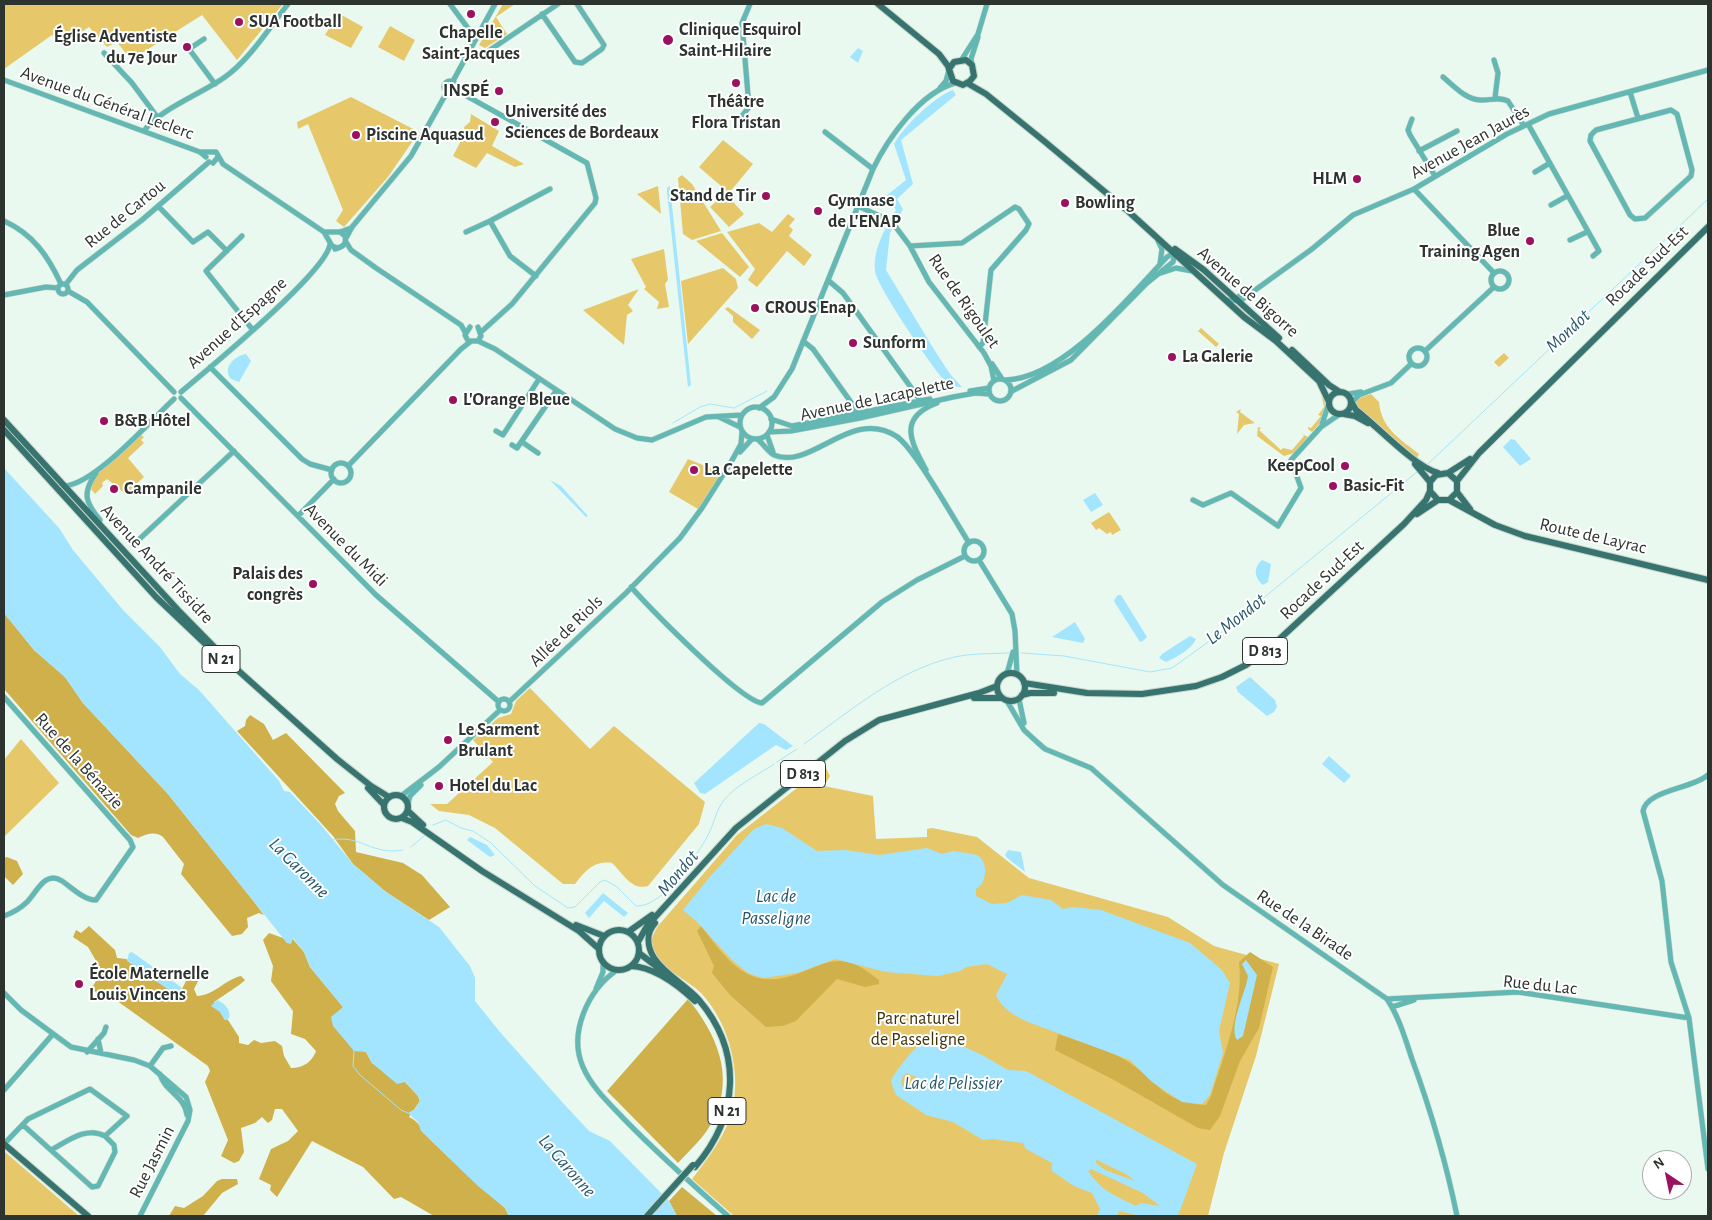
<!DOCTYPE html>
<meta charset="utf-8">
<style>
body{margin:0}
#map{position:relative;width:1712px;height:1220px;overflow:hidden;background:#e9f9ef;font-family:"Alegreya Sans",sans-serif}
canvas{display:block}
.frame{position:absolute;inset:0;border:5px solid #2d332f;pointer-events:none}
.north{position:absolute;left:1642px;top:1150px;width:50px;height:50px;box-sizing:border-box;background:#fff;border:1px solid #abadac;border-radius:50%;rotate:326deg;font-size:14px;font-weight:700;line-height:20px;text-align:center;color:#2d332f}
.north::after{content:'';display:block;margin:auto;width:18px;height:22px;background:#9c1060;clip-path:polygon(50% 0,100% 100%,50% 72%,0 100%)}
</style>
<div id="map">
<canvas width="1712" height="1220"></canvas>
<div class="frame"></div>
<div class="north">N</div>
</div>
<script>
const g = document.querySelector('canvas').getContext('2d');
g.lineJoin = 'round';
function fillPath(path, color) {
  g.fillStyle = color;
  g.fill(path, 'evenodd');
}
function stroke(path, color, width, dash) {
  g.strokeStyle = color;
  g.lineWidth = width;
  g.lineCap = dash ? 'butt' : 'round';
  g.setLineDash(dash || []);
  g.stroke(path);
}
function drawText(font, color, halo, rows, align = 'center') {
  g.font = font + ' "Alegreya Sans",sans-serif';
  g.lineWidth = 4;
  g.setLineDash([]);
  g.textBaseline = 'middle';
  g.strokeStyle = halo;
  g.fillStyle = color;
  for (const [text, x, y, turn = 0] of rows) {
    g.save();
    g.translate(x, y);
    g.rotate((+turn || 0) * Math.PI / 180);
    g.textAlign = isNaN(turn) ? turn : align;
    if (halo) g.strokeText(text, 0, 0);
    g.fillText(text, 0, 0);
    g.restore();
  }
}
fillPath(new Path2D(`
 M4,4h279l-46,56 -35,-45 -71,45 -14,-18 -10,5 -18,-20 -27,18 -10,-10 -48,34z
 M503,4h12l-19,13 11,17 -22,14 -6,-3z
 M338,13l25,14 -12,21 -26,-13z
 M390,26l25,14 -11,21 -26,-14z
 M351,97l68,35 -31,45 -44,50 -8,-6 7,-11 -35,-86 -10,5 -1,-7z
 M471,114l28,17 -7,15 32,18 -9,3 -28,-14 -11,15 -23,-12 12,-23 -1,-6 6,-5z
 M723,140l30,24 -24,29 -30,-26z
 M682,175l10,9 29,47 -29,9 -9,-6 -5,-56z
 M658,186l3,28 -24,-20z
 M725,193l19,21 -15,13 -19,-20z
 M788,214l7,5 -6,7 4,4 -4,6 23,19 -8,11 -17,-15 -30,36 -9,-7 7,-11 -28,-37 32,-9 13,9z
 M722,233l27,34 -9,10 -44,-36z
 M664,249l4,31 -3,4 4,23 -12,2 2,-7 -15,-13 2,-2 -15,-28z
 M723,268l13,11 2,9 -50,56 -7,-63z
 M639,289l-11,16 5,6 -6,4 -3,30 -41,-35z
 M728,307l32,23 -8,9 -19,-17v-6l-8,-7z
 M1201,328l18,16 -3,3 -18,-16z
 M1504,353l5,5 -10,9 -5,-5z
 M1319,383c8,20 10,33 -7,49l-4,-3v-2l3,1 10,-12 -3,-1 6,-8z
 M1371,394l8,8c2,26 21,37 40,52l-2,4 -60,-50 -1,-6 3,-4z
 M1241,409l-1,3 15,11 -11,2 -7,9 2,-20 -3,-2z
 M1258,427l3,1 -2,2 22,20 2,-2 9,2 12,-14 -2,-2 6,3 -14,16 -10,3 -27,-20z
 M139,434l5,3 -3,3 3,3 -16,15 16,19 -13,12 2,2 -5,5 -21,-17 -5,4 1,3 -8,8 -4,-5c4,-22 33,-41 48,-55z
 M688,459l32,13 1,2 -23,35 -29,-17z
 M1109,512l12,18 -9,5 -1,-3 -4,2 -8,-6 -3,2 -5,-7z
 M530,688l60,61 24,-23 91,76 -6,22 -51,62c-17,5 -25,-13 -36,-23 -18,-3 -27,8 -37,21h-12l-68,-56 -26,-13 -30,-4 -9,-7h17l46,-42 -20,-22 25,-22 13,-4 5,-13z
 M21,739l38,44 -55,54v-77z
 M825,766l5,10 -6,10 49,10 3,43 51,-2v-8l5,-1 45,9 52,41 139,39 46,29 65,18 -23,92 -32,97 -16,63h-474l-42,-37c14,-18 28,-36 37,-58 15,-41 2,-96 -28,-128 -12,-12 -43,-27 -49,-42 -3,-9 2,-18 6,-25l79,-91z
 M4,1151l75,65h-75z`), '#e6c86b');
fillPath(new Path2D(`
 M4,613l30,37 31,27 18,26 85,91 87,109 9,12 -5,-2 -12,5 1,9 -6,7 -10,2 -51,-62 3,-10 -21,-27c-8,-6 -16,-3 -25,1l-7,-3 -127,-146z
 M250,715l14,9 9,16 13,-7 59,60 -6,3 -4,8 3,7 17,20 1,21 47,11 19,12 28,32 -21,13 -43,-28 -33,-28 -20,-28 -96,-105 8,-5 1,-6z
 M7,857l10,4 6,13 -10,11 -9,-9v-18z
 M89,926l26,24 2,8 9,1 56,30 8,-16 6,-6 7,5 -9,17 3,7c18,-1 27,-16 44,-20l4,4c-2,3 -25,18 -31,22l11,18h3l11,17v6l9,2 6,-5 7,3 14,-2 7,5 2,10 7,12c12,0 21,-6 25,-17l-11,-12 -14,-5 2,-23 -22,-30 2,-15 -10,-26 6,-7 14,5 4,5 5,-5 12,14 6,15 33,40 -10,19 33,26 6,11 33,19 13,14 2,5 -11,16c10,4 13,14 21,22 24,24 49,47 75,69l4,8h-75l-33,-19 -7,2 -31,-32 -51,-26 -35,56 -7,-7 1,-5 -12,-6 12,-30 17,-8 10,-10 -16,-22h-7l-3,11 -4,3 -6,-6 -7,6 -14,5 3,24 -5,9 -5,2 -13,-7 7,-16 -23,-58 5,-11 -2,-5 -102,-73 -16,-2 12,-20 -14,-24 -15,-10 3,-7 5,3z
 M701,926c27,35 47,66 96,48 12,-4 28,-13 41,-13 16,-1 29,10 41,19v4l-14,3 -28,-8 -41,42 -13,5 -17,1 -36,-32 -18,-22 2,-7 -17,-35z
 M1250,952l23,15 -14,61 -19,33 -20,55 -10,14 -12,-2 -84,-48 -59,-30 3,-16c19,7 57,18 72,29 31,21 33,40 76,42l5,-9c13,-42 33,-89 28,-134z
 M688,999c28,34 47,76 26,119 -8,18 -23,31 -36,45l-71,-72z
 M222,1179h15l1,5 -16,9 -19,23h-34l6,-10 9,2 19,-12 14,-15z
 M682,1187l35,29h-40l-8,-15z`), '#cfb04b');
fillPath(new Path2D(`
 M858,48l5,3 -5,12 -8,-6z
 M953,90l3,5 -55,45 12,44 -16,15 6,10 -13,24 -4,37 49,81 15,23 12,13c-6,0 -13,-2 -17,-6 -12,-12 -69,-96 -70,-110 -2,-23 10,-42 21,-61l-10,-14 20,-16 -12,-36c10,-18 40,-47 59,-54z
 M670,186l21,199 -3,2 -21,-195v-4z
 M246,354l5,7 -12,21 -8,-3c-9,-11 3,-23 15,-25z
 M1511,439l4,1 16,19 -11,7 -17,-19z
 M4,468l55,60 14,22 50,60 37,37 20,27 19,16 80,91 5,10 6,1 31,33 32,39 33,28 53,35 31,39 5,12v23l25,31 63,71 26,28 21,10 59,60 8,15h-168l-4,-8 -27,-22 -57,-55 -3,-9 -10,-9 7,-4 5,-8 -2,-5 -13,-14 -8,2 -25,-21 -6,-11 -12,-1 -21,-25 -2,-9 12,-10 -33,-40 -6,-15 -11,-14 -2,6 -4,-1 -119,-149 -85,-91 -18,-26 -31,-27 -30,-37z
 M550,480l11,6 27,30 -2,1z
 M1095,493l8,12 -12,7 -8,-12z
 M1262,560l9,4 -3,18 -5,3c-9,-7 -10,-18 -1,-25z
 M1118,595h3l26,42 -4,4 -3,1 -25,-39 -1,-3z
 M1075,622l10,17 -2,4 -31,-6z
 M1190,636l6,3c-4,10 -21,19 -30,23l-7,-4 3,-4z
 M1250,677l25,23 2,7 -3,5 -7,4 -29,-24 -2,-5z
 M759,723l5,1 29,22 -7,4 -10,-5 -71,49 -5,-1 -6,-10z
 M1329,756l22,20 -7,7 -22,-19z
 M766,824l16,4 35,23 28,-1 34,5 48,-7 15,6 12,-3 23,4c12,7 10,28 -1,34v7l16,8 15,-1 15,-8 29,5 12,9 9,-2 29,3 89,33 32,27 8,13 -11,48 4,22 -13,42 -8,9 -20,-2 -30,-20 -22,-22 -102,-38c-13,-6 -26,-13 -32,-27l11,-21 -20,-10 -21,3 -6,4 -22,5 -52,-4 -51,-13 -38,14 -34,5 -15,-5 -17,-14 -34,-37 -14,-12 25,-31 41,-45 5,-5z
 M470,837l17,8 8,10 -5,2 -23,-17z
 M1008,850l13,2 4,20 -18,-14 -2,-3z
 M603,893l25,20 -4,4 -20,-16 -15,17 -4,-5z
 M132,952l49,35v5l-5,3 -49,-34 2,-8z
 M1246,960l11,15 -14,61 -6,4c-9,-14 9,-48 11,-64l-6,-12z
 M217,1000c8,3 16,12 11,20h-3l-5,-8 -9,-6z
 M927,1038l21,1 36,17 24,14 18,1 171,93 -19,52h-38l-21,-5 -2,5h-20l3,-7 -8,-16 -18,-7 -22,-15v-8l-26,-14 -3,-6 -31,-4 -9,1 -30,-18 -27,-7 -30,-20 -5,-13c2,-9 27,-39 36,-44zM907,1073l9,4 -2,6 -6,6 -5,-2 -2,-5 2,-6zM1097,1160l29,14 9,7 -30,-11 -10,-8zM1091,1169l52,24 17,13 -19,-3 -5,3c-22,-11 -33,-14 -48,-35z`), '#a3e5fe');
stroke(new Path2D(`
 M673,423l27,-16 10,-3 24,4 33,-17
 M1428,464l280,-265
 M1021,653l43,3 86,16 22,-4 50,-36 195,-160
 M804,744c46,-33 95,-75 151,-87 17,-4 36,-3 54,-4
 M777,762l20,-13
 M433,825l13,-5 15,8 12,3 18,12 44,43 33,22 7,-1 25,-25 5,-2 12,7 19,19c26,2 61,-50 72,-71 6,-11 8,-25 16,-35 12,-15 34,-25 50,-36
 M332,840c28,-6 40,16 71,10
 M411,847l14,-12
 M354,1051l-1,15 7,9 41,35 7,3`), '#a3e5fe', 1);
const minor = new Path2D(`
 M450,4l26,35
 M542,14l33,48 7,1 20,-14 2,-4 -27,-41
 M204,39l-15,10 26,35
 M490,50l68,-46
 M104,53l28,30 26,35
 M962,59l16,-25 9,-30
 M1494,60l4,13 -3,25
 M972,65l-1,-6 7,-22
 M1443,77c11,9 22,22 37,23 11,1 18,-4 28,1l16,25
 M4,80l196,72 6,5
 M444 87a6 6 0 1 1 12 0a6 6 0 1 1-12 0Z
 M453,81l42,-77
 M940,88l6,-7 3,-11
 M456,90l131,73 9,35 -1,5 -83,101 -31,28
 M1630,92l8,26
 M1671,110l6,4 15,56 -1,6 -46,42 -10,1 -5,-4 -40,-74 1,-6 5,-5z
 M742,116l7,-9 -7,-84 8,-19
 M1412,119l-4,11 2,5 25,41
 M1528,124l71,127 -6,5
 M144,131c14,-21 59,-38 81,-54 25,-18 44,-49 63,-73
 M825,132l48,37
 M1419,151l38,-20
 M200,152h16l7,12 101,68 8,14 6,2
 M213,163l5,-6
 M1535,172l15,-9
 M1414,189l80,84
 M1551,205l16,-9
 M158,206l35,36 15,-10 19,19
 M858,206l30,14 7,6 15,20 19,36 55,71 7,13 3,15
 M4,221c29,13 44,35 57,63
 M324,232h16l11,-4
 M466,232l24,-11
 M242,236l-36,35 46,58
 M346,238l6,-11 59,-71 36,-64
 M1570,240l17,-8
 M1158,241l4,8 -2,15
 M346,242l5,8 25,18 85,57 4,7
 M910,246l52,-3 53,-36 4,2 10,15 -3,6 -35,40 -8,73 -4,4
 M335,249c7,-2 12,-4 10,-13l-5,-4
 M1491 280a9 9 0 1 1 18 0a9 9 0 1 1-18 0Z
 M1158,274l18,-6 16,3
 M536,276l-26,-20 -20,-35 60,-32
 M829,281l14,12 77,107
 M58 289a5 5 0 1 1 10 0a5 5 0 1 1-10 0Z
 M66,284l11,-14 65,-50 67,-58
 M68,291l19,11 87,90
 M4,295l42,-8 12,1
 M1227,300l13,1 72,-52 41,-34 61,-26 93,-55 42,-20 159,-44
 M1234,300l15,-11
 M470,327l-5,8 3,6h10l3,-5 -3,-9
 M478,341l17,8 120,80 22,9 15,2 54,-23 36,-2
 M803,341l10,8 40,56 4,9
 M1409 357a9 9 0 1 1 18 0a9 9 0 1 1-18 0Z
 M1425,351l69,-64
 M992,364l10,15
 M210,367l92,92 8,5 22,6
 M989 390a11 11 0 1 1 22 0a11 11 0 1 1-22 0Z
 M1006,380c58,-2 123,-83 161,-123l8,-5
 M970,391l19,-3
 M1012,391l59,-31 76,-77 26,-21 2,-10
 M181,392c27,-23 146,-120 149,-148
 M1348,394l13,-2
 M181,398l195,197 123,107
 M1352,402l7,-7 32,-12 20,-19
 M740 423a16 16 0 1 1 32 0a16 16 0 1 1-32 0Z
 M759,408l15,-11 18,-28 81,-200c15,-31 47,-76 82,-86
 M719,417l21,10
 M771,419l21,7 138,-27
 M1322,424l7,-21
 M496,431l7,4 36,-56
 M769,432l22,-1 69,-13 93,-21 22,-4 14,1
 M767,435l6,17
 M757,439c7,5 10,12 17,16 37,16 77,-48 122,-19 18,11 59,85 73,107
 M522,442l16,11
 M512,445l5,3 39,-57
 M740,452l12,-13
 M331 473a10 10 0 1 1 20 0a10 10 0 1 1-20 0Z
 M348,466l113,-117 9,-7
 M926,470c-15,-28 -29,-52 11,-67
 M96,473c-14,20 -11,29 4,47
 M65,486c31,-3 85,-65 109,-87
 M1193,500l10,5 28,-12 47,33 23,-38 -10,-28 30,-33 19,-13
 M298,516l36,-37
 M964 551a10 10 0 1 1 20 0a10 10 0 1 1-20 0Z
 M133,545l101,-94
 M979,560l33,54 3,17 2,44
 M631,587c18,20 109,114 131,116l120,-101 35,-22 48,-24
 M1005,675l3,-5 5,-18
 M4,697l126,143 3,7 -37,53c-11,1 -25,-13 -34,-19 -17,-11 -25,11 -35,21 -6,6 -15,11 -23,14
 M1019,699l5,24
 M498 705a6 6 0 1 1 12 0a6 6 0 1 1-12 0Z
 M1007,701l17,29 13,12 8,7 46,19 132,117 164,114c12,18 18,39 25,60 19,52 34,103 45,157
 M509,702l117,-109 54,-55 22,-30 28,-44 11,-20 1,-12
 M1708,775c-16,14 -61,15 -65,36l19,70 9,81 18,56 19,151
 M401,796l38,-29 61,-57
 M408,804l2,-8 11,-11
 M617,970c-29,20 -49,63 -34,97 9,21 27,37 42,53 33,34 68,65 103,96
 M596,989l7,-17v-9
 M4,993l17,17 50,37 63,13 16,6 36,31 4,13 -2,11 -48,95
 M1387,999l131,-7 171,26
 M1392,1007l22,-7
 M98,1039l3,14
 M87,1052l17,-19 2,-6
 M150,1066l13,-18 8,-2
 M160,1074c4,17 25,22 27,41
 M4,1090l49,-56
 M23,1125l69,62 6,-1 17,-34 -1,-7 -9,-9
 M4,1144l24,-25 62,-30 37,27 -22,20c-19,-10 -37,5 -54,14`);
const major = new Path2D(`
 M878,4l61,50 9,12 5,15 10,4 7,-4 4,-5 -2,-11 -6,-5 -12,2 -5,7
 M967,83l19,11 58,47 85,71 115,105 32,24 43,40 10,21
 M1175,249l29,21 75,68
 M1292,350l37,35 11,7
 M1329 403a11 11 0 1 1 22 0a11 11 0 1 1-22 0Z
 M1352,403l4,7c21,16 59,57 82,63
 M1344,414l11,2 13,7
 M4,420l174,190 54,55 105,94 34,27 18,11
 M4,430l152,167 60,57
 M1415,464l15,18
 M1448,473l22,-14
 M1457,481l22,-28 229,-226
 M1457,492l13,17
 M1449,500l46,25 30,11 183,44
 M1417,514l21,-14
 M997 687a14 14 0 1 1 28 0a14 14 0 1 1-28 0Z
 M1024,683l63,10 55,1 54,-8 26,-9 24,-12 26,-19 132,-122 22,-24 4,-9v-9l6,-7 12,-2 9,8v11l-8,8h-11l-8,-9
 M1022,695l8,-2h24
 M974,698h28
 M368,788l16,17
 M384 807a12 12 0 1 1 24 0a12 12 0 1 1-24 0Z
 M408,811l15,14
 M402,818l10,4 70,49 97,60 20,18
 M655,923c-9,10 -8,23 -1,35 11,17 32,27 45,42 44,52 40,116 -4,167
 M576,925l28,11
 M599 950a20 20 0 1 1 40 0a20 20 0 1 1-40 0Z
 M628,932l24,-17
 M638,942l9,-16 89,-98 109,-87 34,-21 100,-27 18,-7
 M639,953l26,20
 M631,966c24,1 48,20 64,35
 M4,1144l84,72`);
stroke(minor, '#c7d5cc', 6);
stroke(major, '#c7d5cc', 8);
stroke(minor, '#63b8b3', 5);
stroke(major, '#37736f', 6);
const majorBridge = new Path2D(`
 M647,1216l46,-51`);
stroke(majorBridge, '#c7d5cc', 8, []);
stroke(majorBridge, '#37736f', 6);
for (const [x, y, r, color] of [
 [471,14,5,"#9c1060"],
 [239,22,5,"#9c1060"],
 [668,40,6,"#9c1060"],
 [187,47,5,"#9c1060"],
 [736,83,5,"#9c1060"],
 [499,91,5,"#9c1060"],
 [495,122,5,"#9c1060"],
 [356,135,5,"#9c1060"],
 [1357,179,5,"#9c1060"],
 [766,196,5,"#9c1060"],
 [1065,203,5,"#9c1060"],
 [818,211,5,"#9c1060"],
 [1530,241,5,"#9c1060"],
 [755,308,5,"#9c1060"],
 [853,343,5,"#9c1060"],
 [1172,357,5,"#9c1060"],
 [453,400,5,"#9c1060"],
 [104,421,5,"#9c1060"],
 [1345,466,5,"#9c1060"],
 [694,470,5,"#9c1060"],
 [1333,486,5,"#9c1060"],
 [114,489,5,"#9c1060"],
 [313,584,5,"#9c1060"],
 [448,740,5,"#9c1060"],
 [439,786,5,"#9c1060"],
 [79,984,5,"#9c1060"]
]) {
  const dot = new Path2D();
  dot.arc(x, y, r, 0, 2 * Math.PI);
  g.fillStyle = color;
  g.fill(dot);
  stroke(dot, '#fff', 2);
}
for (const [x, y, w] of [
 [1265,651,45],
 [221,659,38],
 [803,774,45],
 [727,1111,38]
]) {
  const box = new Path2D();
  box.roundRect(x - w / 2, y - 13.5, w, 27, 4);
  g.fillStyle = '#fff';
  g.fill(box);
  stroke(box, '#2d332f', 1);
}
drawText('bold 16px', '#2d332f', null, [
 ["D 813",1265,651],
 ["N 21",221,659],
 ["D 813",803,774],
 ["N 21",727,1111]
]);
drawText('bold 18px', '#2d332f', '#fff', [
 ["SUA Football",249,22],
 ["Clinique Esquirol",679,30],
 ["Saint-Hilaire",679,51],
 ["Chapelle",471,33,"center"],
 ["Saint-Jacques",471,54,"center"],
 ["Église Adventiste",177,37,"right"],
 ["du 7e Jour",177,58,"right"],
 ["INSPÉ",489,91,"right"],
 ["Théâtre",736,102,"center"],
 ["Flora Tristan",736,123,"center"],
 ["Université des",505,112],
 ["Sciences de Bordeaux",505,133],
 ["Piscine Aquasud",366,135],
 ["HLM",1347,179,"right"],
 ["Stand de Tir",756,196,"right"],
 ["Gymnase",828,201],
 ["de L'ENAP",828,222],
 ["Bowling",1075,203],
 ["Blue",1520,231,"right"],
 ["Training Agen",1520,252,"right"],
 ["CROUS Enap",765,308],
 ["Sunform",863,343],
 ["La Galerie",1182,357],
 ["L'Orange Bleue",463,400],
 ["B&B Hôtel",114,421],
 ["KeepCool",1335,466,"right"],
 ["La Capelette",704,470],
 ["Basic-Fit",1343,486],
 ["Campanile",124,489],
 ["Palais des",303,574,"right"],
 ["congrès",303,595,"right"],
 ["Le Sarment",458,730],
 ["Brulant",458,751],
 ["Hotel du Lac",449,786],
 ["École Maternelle",89,974],
 ["Louis Vincens",89,995]
], 'left');
drawText('18px', '#2d332f', '#fff', [
 ["Avenue du Général Leclerc",107,103,20],
 ["Avenue Jean Jaurès",1470,142,-29],
 ["Rue de Cartou",125,214,-39],
 ["Rocade Sud-Est",1647,266,-44],
 ["Avenue de Bigorre",1248,292,41],
 ["Rue de Rigoulet",964,301,55],
 ["Avenue d'Espagne",237,323,-42],
 ["Avenue de Lacapelette",877,399,-12],
 ["Route de Layrac",1593,536,13],
 ["Avenue du Midi",346,545,45],
 ["Avenue André Tissidre",157,564,47],
 ["Rocade Sud-Est",1322,580,-43],
 ["Allée de Riols",566,631,-44],
 ["Rue de la Bénazie",79,761,48],
 ["Rue de la Birade",1305,925,34],
 ["Rue du Lac",1540,985,6],
 ["Rue Jasmin",152,1162,-63]
]);
drawText('18px', '#403306', '#fff', [
 ["Parc naturel",918,1019],
 ["de Passeligne",918,1040]
]);
drawText('italic 19px', '#25586a', '#fff', [
 ["Mondot",1568,331,-43],
 ["Le Mondot",1236,619,-38],
 ["La Garonne",299,868,45],
 ["Mondot",678,873,-50],
 ["Lac de",776,896],
 ["Passeligne",776,918],
 ["Lac de Pelissier",953,1083],
 ["La Garonne",567,1166,49]
]);
</script>
